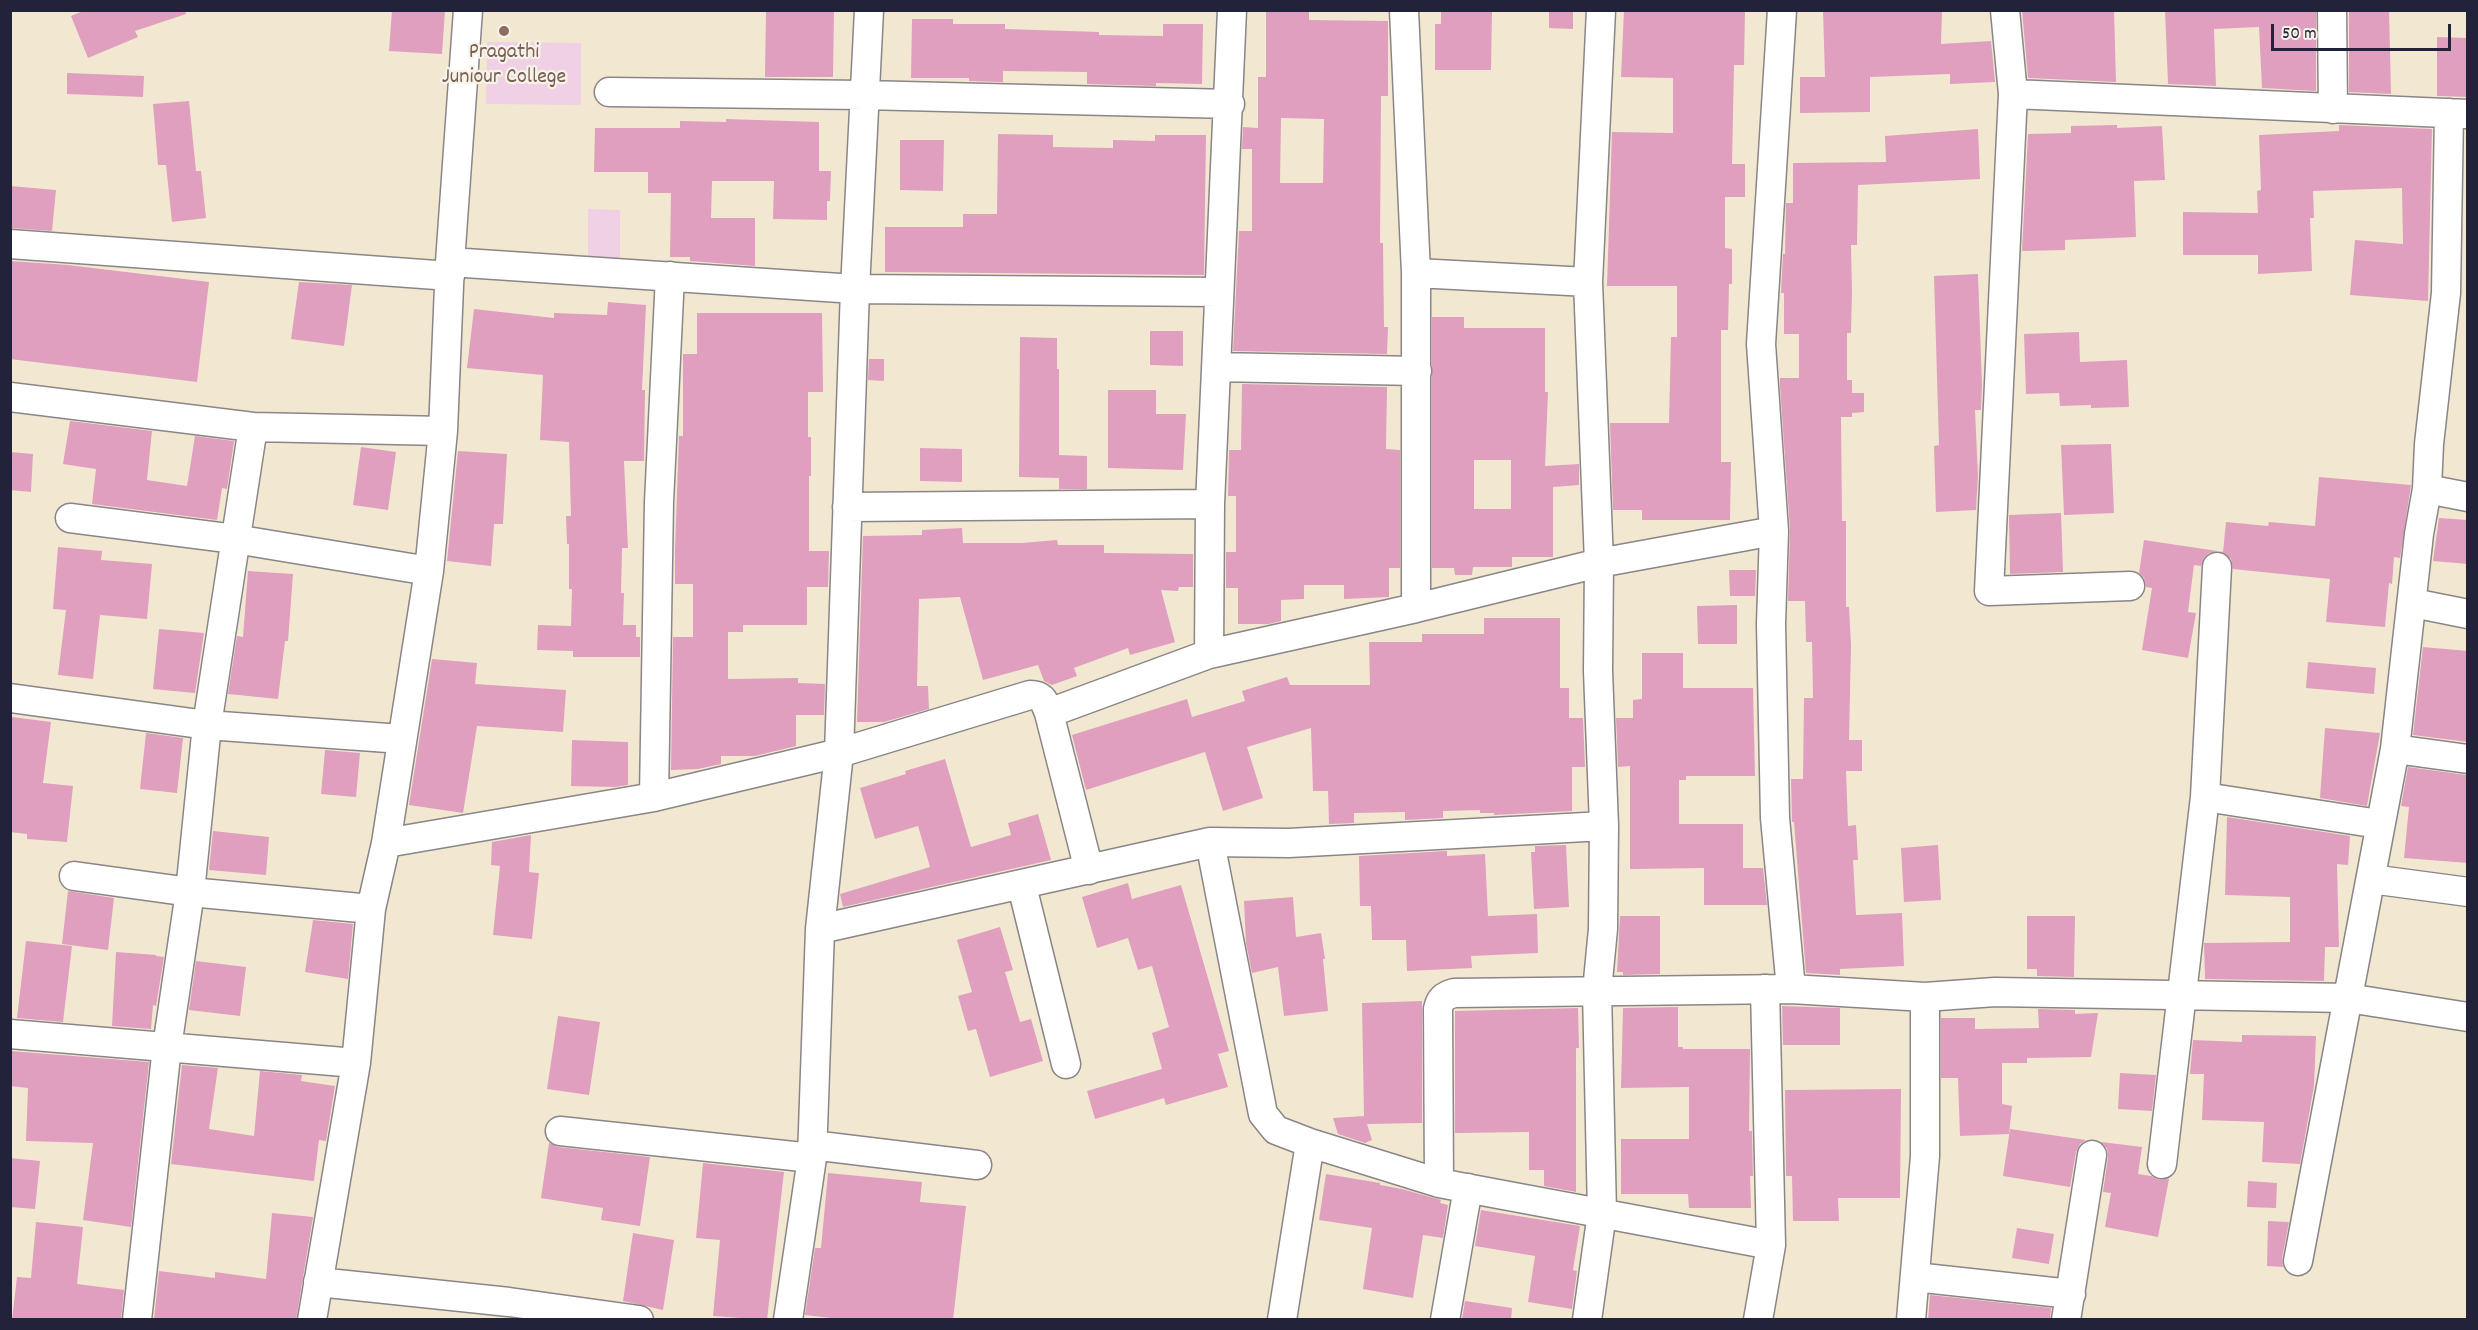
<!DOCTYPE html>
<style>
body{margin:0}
#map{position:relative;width:2478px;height:1330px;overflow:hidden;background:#f2e8d1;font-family:Dekko,sans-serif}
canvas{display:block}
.frame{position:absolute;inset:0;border:12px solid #22223b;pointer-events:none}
.scale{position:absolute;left:2271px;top:24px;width:180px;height:27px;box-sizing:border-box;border:3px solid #22223b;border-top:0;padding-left:8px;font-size:18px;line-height:21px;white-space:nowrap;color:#22223b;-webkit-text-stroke:4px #f7f3e8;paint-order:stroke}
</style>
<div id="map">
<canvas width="2478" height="1330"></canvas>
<div class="frame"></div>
<div class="scale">50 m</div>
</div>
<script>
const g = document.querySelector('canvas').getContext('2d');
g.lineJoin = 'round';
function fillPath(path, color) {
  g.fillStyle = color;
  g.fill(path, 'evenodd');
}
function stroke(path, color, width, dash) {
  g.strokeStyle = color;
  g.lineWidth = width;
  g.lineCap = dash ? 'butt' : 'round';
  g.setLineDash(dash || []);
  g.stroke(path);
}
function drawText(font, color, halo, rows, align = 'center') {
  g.font = font + ' Dekko,sans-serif';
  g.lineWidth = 4.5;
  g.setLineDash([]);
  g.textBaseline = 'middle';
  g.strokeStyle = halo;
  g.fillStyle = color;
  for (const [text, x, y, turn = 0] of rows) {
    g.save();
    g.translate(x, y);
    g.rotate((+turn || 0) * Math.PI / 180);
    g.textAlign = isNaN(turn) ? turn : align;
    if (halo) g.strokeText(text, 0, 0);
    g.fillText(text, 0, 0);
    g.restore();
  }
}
fillPath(new Path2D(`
 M487,42l94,1v62l-95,-1z
 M588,209l32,1v49l-32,-1z`), '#f0d0e4');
fillPath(new Path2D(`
 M85,10h100l1,4 -51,17 3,6 -50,21 -17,-42z
 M392,10h53l-3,44 -53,-3z
 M766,10h68l-1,67h-68z
 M1266,10h43v10l79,1v75h-7l-1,147h3l1,84h4l-1,27 -154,-3 6,-120h13v-82h-10l1,-22 15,1v-51h8zM1281,118l43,1 -1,64h-43z
 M1441,10h51l-1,60h-56v-46h6z
 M1549,10h24v19l-24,-1z
 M1624,10h121l-1,55h-10l-2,99h13v33h-20v51l7,1v35h-3l-1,46h-7v132h10l-1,58h-88v-10h-29l-3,-87h59l2,-86h6v-51h-70l5,-154 61,1v-55l-52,-1z
 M1823,10h119l-1,34 50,-3 4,41 -45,2v-10l-80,3v35l-70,1v-36h25z
 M2022,10h92l2,72 -88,-4z
 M2165,10h151v81l-54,-3 -3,-61 -45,2 2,57 -48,-2z
 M2349,10h40l2,84 -42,-2z
 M912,19h41v5h52v5l94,3v3l64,1v-12h40l-1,60 -46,-1v3l-69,-2v-12l-84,-1v11l-34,-1v-3h-58z
 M2437,37l31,1v59l-31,-1z
 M67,73l77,3 -1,21 -76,-3z
 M189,101l7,70h5l5,47 -34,4 -6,-57h-8l-5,-61z
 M726,119l93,3v49h12l-1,30h-3v19l-54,-1 1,-38h-62l-1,37h44v48l-65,-5v-4h-20l1,-64h-23v-21h-54l1,-44h85v-7l46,1z
 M2117,125v3l45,-2 3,54 -31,1 2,56 -71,3v10l-43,1 6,-117 43,-1v-7z
 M2339,125l93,4 -4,172 -78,-6 5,-55 48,4 -1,-56 -89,3 1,27h-4l2,53 -54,3v-19h-75v-43l75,1 -1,-22 4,-1 -2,-55 80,-4z
 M1978,129l2,50 -122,6 -1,60h-6l1,47 -1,41h-4v47h5v13h12v19l-12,1v4h-11l1,104h4v86h3l2,38 -2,95h13v31h-16l2,55 8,-1 2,35h-5l3,55 46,-2 2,53 -64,3v6l-34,-2 -12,-151h-2l-1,-43h12l1,-81h9l-1,-56h-6l-1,-41h-17l2,-71 -10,-144v-8h19v-44h-15v-41h-3l2,-39h2l1,-51h7v-40l93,-1 -1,-26z
 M998,134l55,1v12l60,1v-8l42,1v-6h51l-2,140 -319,-3v-45h78v-13h34z
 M900,140h44l-1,51 -43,-1z
 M10,186l46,4 -4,41 -42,-3z
 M10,261l58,4 141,17 -12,100 -187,-23z
 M1978,274l4,111 -1,25h-6l3,66 -2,34 -40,2 -2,-66 5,-1 -5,-169z
 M299,282l53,3 -8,61 -53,-7z
 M608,302l38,3 -4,85h3l-1,71h-20l4,87h-6l-1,45h3l-1,32h13v12h4v20h-67v-6l-36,-1 1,-25 33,1 1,-37h-3v-45h-2l-1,-28h5l-2,-74 -29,-2 3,-65 -76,-7 7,-59 80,9v-5l53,2z
 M697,313h125l1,79h-15v45h3v39h-2v75h20l-1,36h-21v38h-64v7h-15v47l70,-1v5l27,1 -1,31h-28v31l-41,10h-34v8l-23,5 -27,1 2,-133h20v-53h-18v-35l4,-113h4v-82h14z
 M1432,317h32v11h81v64h3l-3,74 34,-2v21l-26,2v70h-41v10h-39l-1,8h-17l-1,-7h-22zM1474,460h37v49h-37z
 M1150,331h33v35l-33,-1z
 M2079,332l1,30 47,-2 2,47 -38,1v-3l-31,1 -1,-13 -33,1 -2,-60z
 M1020,337l37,1v31h2v86l28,1v33h-28v-11l-40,-1z
 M869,359h15v22l-16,-1z
 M1242,384l145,3 -1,62 14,1v118h-11v29l-45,2v-14h-40v14l-23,1v21l-12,3h-31v-36h-12v-36h10v-56h-8l1,-39v-7h12z
 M1108,390h48v24h30l-3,56 -75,-2z
 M70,421l82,10 -5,49 40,6 8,-50 39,5 -7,48 -5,-1 -5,32 -125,-16 4,-35 -33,-5z
 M2111,444l3,69 -50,2 -3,-70z
 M361,447l35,5 -8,58 -35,-5z
 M920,448l42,1v33l-42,-1z
 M458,451l49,3 -4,70h-9l-3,42 -44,-5z
 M10,452l23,2 -2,38 -21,-2z
 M2319,477l92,8 -11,73 -6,-1 -2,27 -3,-1 -4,44 -59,-5 4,-43 -97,-10 -2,-10 -11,-8 3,1 3,-30 42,4 1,-4 46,4z
 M2061,513l2,59 -53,2 -1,-59z
 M2439,518l29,2v44l-35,-3z
 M962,528l1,15h59l35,-3 1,5h46v8l89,1v33h-14l-1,4 -17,-1 14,52 -45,13 -2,-7 -54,20 3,8 -25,9 -8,-4 -6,-16 -55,15 -23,-83 -41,2 -2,87h11l1,23 -45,13h-27l6,-186 59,-1v-5z
 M2144,540l73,11 -8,2 -5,5 -3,8 -7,-1 -6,47 8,1 -8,45 -46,-8 10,-62 -6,-1 -2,-9 -5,-5z
 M58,547l44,4 -1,9 51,4 -5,55 -47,-4 -7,64 -35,-4 8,-65 -13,-1z
 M1729,570h27l-1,26h-25z
 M248,571l45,3 -5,67h-3l-7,58 -50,-5 9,-58 6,1z
 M1737,605v39h-39l-1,-38z
 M1484,618h76v70h9v30h14l2,49h-13v44l-78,4v-2h-14v-3l-37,1v7l-38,2v-8l-51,1v10l-25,1 -1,-33h-15l-2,-63 -64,19 16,51 -40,13 -18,-59 -119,38 -14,-55 115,-36 5,18 53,-16 -3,-10 45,-14 3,8h80l-1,-43h53v-8h62z
 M159,629l45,4 -9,60 -42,-4z
 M2423,647l45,4v91l-55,-7z
 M1642,653h41v35h70l2,88h-69v4h-7v44h64v44h20l4,37h-63v-37l-74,1v-103l-12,1 -2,-49h17v-18l9,-1z
 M432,659l45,4 -2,21 91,6 -3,42 -86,-6 -14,87 -54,-8z
 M2308,662l68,6 -2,26 -68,-6z
 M12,717l39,5 -8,61 30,3 -6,56 -40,-3v-5l-17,-2z
 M2325,728l55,5 -13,73 -47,-8z
 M146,733l37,5 -6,55 -37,-4z
 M572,740l56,2v43l-13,2 -44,-1z
 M325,750l35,3 -4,44 -35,-3z
 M945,759l26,88 40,-12 -3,-12 30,-9 13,46 -208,47 -3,-13 90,-27 -12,-41 -43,13 -15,-51 46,-14 -1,-3z
 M2408,767l58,8 2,88 -64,-5 5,-51 -8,-1z
 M2227,817l123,19 -2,29 -11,-1 2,83h-14l-1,34 -119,-2 -1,-36 86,-1v-45l-65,-2z
 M213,831l56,6 -3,38 -57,-5z
 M531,835l-2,37 10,1 -7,66 -39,-4 7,-69 -9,-1 1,-23z
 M1566,845l3,62 -35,2 -3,-57h4v-6z
 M1938,845l3,55 -37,2 -3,-54z
 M1447,851v5l38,-2 3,62 49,-2 1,39 -67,3 1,12 -65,3 -1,-31h-34l-1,-34h-11l-1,-50z
 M1128,883l4,16 49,-14 48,166 -11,3 10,33 -62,18 -2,-7 -69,21 -8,-28 75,-22 -10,-36 17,-6 -17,-61 -14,4 -10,-32 -31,10 -15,-51z
 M68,891l46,7 -6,52 -46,-6z
 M1293,897l3,40 25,-4 4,26h-2l5,52 -44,5 -6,-49 -26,6 -6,-30 -2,-42z
 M1620,916h40v58l-37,1v-3h-6z
 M2027,916h48l-1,61 -37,-1v-7h-10z
 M313,920l40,4 -5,55 -43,-7z
 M1000,927l13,43 -8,2 15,50 11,-3 12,42 -53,16 -14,-48 -8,2 -10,-35 14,-4 -15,-52z
 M26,941l46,5 -9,76 -46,-4z
 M116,952l40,3v1l8,1 -8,49 -3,-1 -2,24 -39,-3z
 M196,961l50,6 -6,49 -51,-6z
 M1422,1001v122l-55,1 5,16 -7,3 -27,-9 -5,-16 31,-2 -2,-113z
 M1782,1006l58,2v37h-57z
 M1678,1007v40h5v2h67l-1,82h3l1,45h-3l1,32h-62l-1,-14h-67v-55h68v-52l-68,1 2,-80z
 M1578,1008l1,40h-3v144l-32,-6v-16h-15v-38l-74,1v-122z
 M2038,1009l37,1v4l23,-1 -7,44 -64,1v5h-25v41l10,2 -3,28 -49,2 -2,-58h-17v-60h34v11l64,-1z
 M558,1016l42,6 -11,73 -42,-6z
 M2242,1035l74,1 -2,50 -14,78 -38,-2 2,-40 -62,-2 2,-46h-14l3,-34 49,2z
 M10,1051l139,11 -18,165 -48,-7 10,-77 -67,-2 2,-53 -18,-2z
 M182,1065l36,3 -9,61 45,7 6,-65 42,4 -1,6 34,5 -9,55 -7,-1 -5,41 -143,-17z
 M2120,1073l36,2 -4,36 -34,-2z
 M1901,1089l-1,109h-62l1,23h-46l-1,-45h-6l-1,-86z
 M2010,1129l76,11 -6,4 -4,8 -6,35 -67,-11z
 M2101,1142l41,5 -4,27 13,2 9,4 9,-1 -11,58 -53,-10 6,-34 -8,-1 5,-35 -1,-8z
 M549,1143l9,4 92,10 -10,69 -39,-6 2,-12 -62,-10z
 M10,1158l30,3 -5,48 -25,-2z
 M703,1163l81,9 -17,148 -54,-4 7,-76 -24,-2z
 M828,1173l94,9 -2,20 46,4 -13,114h-105l-43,-5 10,-67h6z
 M1326,1174l54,9v2l22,4 39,11 -1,3 8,2 -5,33 -20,-3 -10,63 -50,-9 9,-61 -53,-8z
 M2248,1181l29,2 -1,25 -29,-1z
 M1481,1210l99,16 -7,44 4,1 -5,38 -44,-7 7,-46 -60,-10z
 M272,1213l41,4 -17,103h-142l5,-49 56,7v-6l51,7z
 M2268,1221l21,1 -7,36 1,9 -16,-1z
 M36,1222l47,5 -6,57 47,6 -3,30h-109l5,-43 14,1z
 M2017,1228l37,6 -5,30 -37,-6z
 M633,1233l41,7 -11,70 -40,-9z
 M1930,1295l121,13 -1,12h-122z
 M1465,1301l47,7 -1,12h-49z`), '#e09fbf');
const street = new Path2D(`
 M468,10l-18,252 405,27 -16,464 -19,176 390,-87 79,1 315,-17
 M869,10l-14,279 363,3
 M1232,10l-22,494 -1,150 207,-46 183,-45 175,-32 -13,-187 21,-334
 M1404,10l12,263v335
 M2005,10l8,84
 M2332,10l1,99
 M609,92l254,3 367,9
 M10,244l440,32
 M450,262l-7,169 -14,140 -43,272 268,-46 185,-44 191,-58c13,0 14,6 19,18l40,157
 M1416,273l172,9
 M1217,367l200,4
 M10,397l243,30 190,4
 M2427,489l2,-45 17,-151 3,-180
 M847,507l363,-3
 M70,518l165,21 194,32
 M1774,531l-3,93 4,194 16,171
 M2130,586l-141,5 24,-497 455,20
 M2413,603l55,11
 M10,698l197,27 195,14
 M1049,713l160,-59
 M2395,749l73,10
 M654,797l5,-295 11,-226
 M2205,797l12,-230
 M1210,842l53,272 13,16 34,13 129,40 332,62
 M74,876l116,16 181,17
 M2371,879l97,13
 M1022,886l44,178
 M10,1034l346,29 15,-154 15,-66
 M560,1131l252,27
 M812,1145l165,20
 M2162,1164l43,-367 174,27
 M1439,1183l-1,-174c2,-10 6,-13 16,-16l337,-4 134,8 70,-5 353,6 120,19
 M2298,1261l97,-512 24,-215 8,-45 41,8
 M1915,1277l156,17
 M318,1282l191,20 130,18
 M137,1320l30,-273 23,-155 17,-167 46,-298
 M312,1320l44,-257
 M788,1320l24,-162 8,-229
 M1282,1320l28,-177
 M1445,1320l23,-132
 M1587,1320l15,-107 -5,-222 6,-62 1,-103 -6,-155 1,-108 -11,-281 13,-272
 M1758,1320l13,-75 -6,-256
 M1911,1320l14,-164v-159
 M2066,1320l26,-165`);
stroke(street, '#8a8586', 31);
stroke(street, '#fff', 28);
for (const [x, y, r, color] of [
 [504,31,6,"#8d6e63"]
]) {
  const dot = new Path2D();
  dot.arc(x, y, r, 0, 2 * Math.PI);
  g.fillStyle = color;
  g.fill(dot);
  stroke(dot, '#f7f3e8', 2);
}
drawText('22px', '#785e54', '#f7f3e8', [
 ["Pragathi",504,54],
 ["Juniour College",504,79]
]);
</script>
